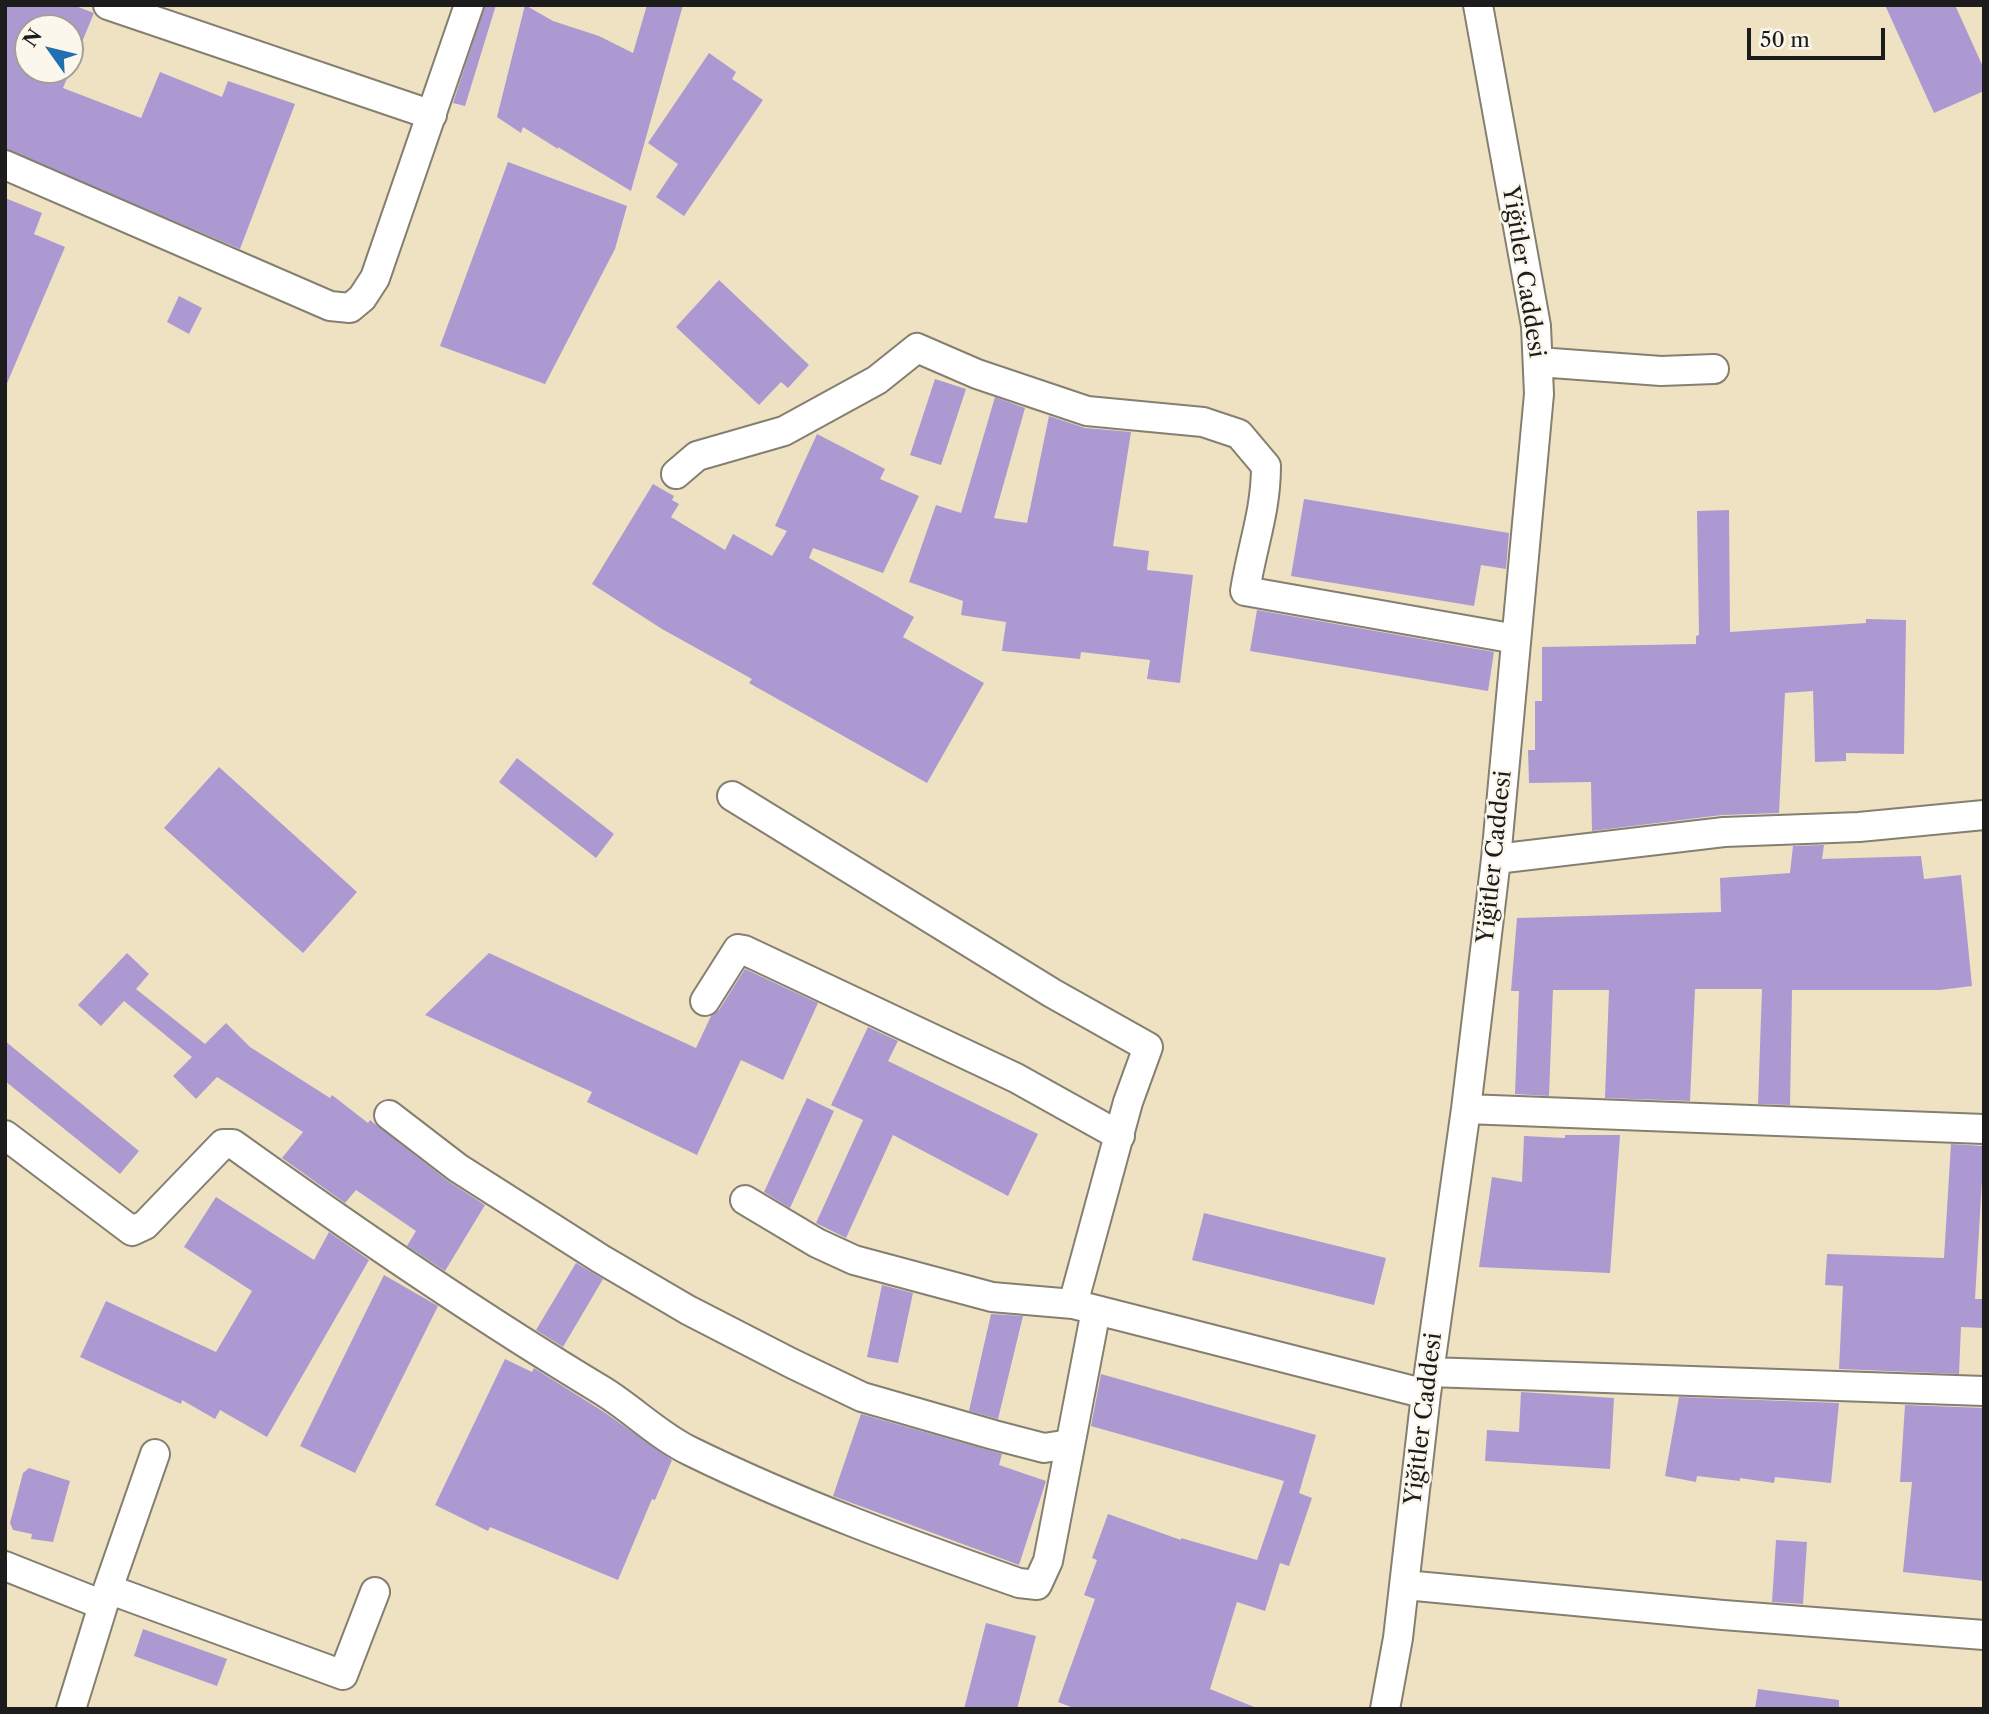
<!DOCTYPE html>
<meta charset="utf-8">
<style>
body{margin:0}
#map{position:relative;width:1989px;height:1714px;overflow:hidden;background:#eee2c3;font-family:"Libre Caslon Text",serif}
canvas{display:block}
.frame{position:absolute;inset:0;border:7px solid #1c1c1c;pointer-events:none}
.north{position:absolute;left:14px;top:14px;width:70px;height:70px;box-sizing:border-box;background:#fbf7ec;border:2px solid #a29f99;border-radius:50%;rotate:304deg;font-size:19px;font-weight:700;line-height:28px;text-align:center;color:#1c1c1c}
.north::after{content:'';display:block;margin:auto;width:24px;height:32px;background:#1f6fb2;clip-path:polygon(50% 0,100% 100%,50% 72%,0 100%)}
.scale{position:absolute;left:1747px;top:28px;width:138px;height:32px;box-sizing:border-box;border:4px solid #1c1c1c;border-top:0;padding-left:9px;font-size:21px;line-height:24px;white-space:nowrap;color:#1c1c1c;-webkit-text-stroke:5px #fbf7ec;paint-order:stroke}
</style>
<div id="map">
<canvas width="1989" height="1714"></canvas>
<div class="frame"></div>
<div class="north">N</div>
<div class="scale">50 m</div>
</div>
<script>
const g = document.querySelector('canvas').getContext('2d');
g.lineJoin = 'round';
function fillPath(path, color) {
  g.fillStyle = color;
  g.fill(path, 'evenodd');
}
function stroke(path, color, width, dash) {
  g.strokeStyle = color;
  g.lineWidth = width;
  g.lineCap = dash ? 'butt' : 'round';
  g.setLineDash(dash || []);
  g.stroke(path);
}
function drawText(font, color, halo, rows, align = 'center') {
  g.font = font + ' "Libre Caslon Text",serif';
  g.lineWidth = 5;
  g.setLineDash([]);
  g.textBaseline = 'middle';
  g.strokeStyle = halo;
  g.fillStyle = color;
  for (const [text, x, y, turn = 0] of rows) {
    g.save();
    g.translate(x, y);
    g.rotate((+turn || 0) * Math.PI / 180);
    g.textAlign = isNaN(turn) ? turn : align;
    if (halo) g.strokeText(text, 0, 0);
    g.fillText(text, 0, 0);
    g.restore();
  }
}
fillPath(new Path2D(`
 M5,5h68l21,8 -31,75 78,30 19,-46 62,25 6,-16 67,23 -55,145 -235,-100zM28,28h42v42h-42z
 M485,5h11l-31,101 -12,-3z
 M525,5l28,16 46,15 34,17 14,-48h36l-52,186 -73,-44v2l-35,-22 -2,6 -24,-16z
 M1885,5h70l29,64v22l-50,22z
 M709,53l27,19 -4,7 31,21 -79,116 -28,-19 22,-33 -30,-21z
 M508,162l119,44 -12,43 -70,135 -105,-38z
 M5,198l37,15 -8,21 31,13 -60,141z
 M719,280l90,85 -21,23 -7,-6 -22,23 -83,-78z
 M179,296l23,12 -13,26 -22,-12z
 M935,379l31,10 -25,76 -31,-10z
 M995,397l30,11 -31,110 33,5 22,-107 36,12 46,4 -18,114 36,5 -2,19 46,5 -13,108 -33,-4 3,-19 -69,-8 -1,7 -78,-8 4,-29 -45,-7 2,-14 -54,-19 27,-77 25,8z
 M817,434l68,35 -5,10 39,17 -36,77 -70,-25 -4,10 105,59 -11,20 81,46 -57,100 -178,-100 3,-4 -90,-50 -70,-45 61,-100 21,12 -2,4 7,4 -8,13 54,33 8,-16 39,22 15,-25 -12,-5z
 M1304,499l205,34 -3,36 -25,-4 -7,41 -183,-30z
 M1729,510l1,122 136,-9v-4l40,1 -2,134 -58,-1v8l-31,1 -2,-71 -28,2 -6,120 -57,2 -130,16 -1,-49 -62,1 -1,-33h7v-49h7v-54l154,-3v-8l3,-1 -2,-124z
 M1257,610l237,42 -6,39 -238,-40z
 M517,758l97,76 -18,24 -97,-76z
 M219,767l138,125 -54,61 -139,-125z
 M1824,845l-2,14 99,-3 3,23 37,-4 11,111 -32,4h-148l-2,115 -32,-1 4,-115h-67l-5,112 -85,-3 4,-108h-56l-4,106 -34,-2 4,-103h-8l6,-73 204,-6 -1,-34 70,-5 3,-27z
 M127,953l22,21 -13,15 69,55 21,-21 24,24 80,51 2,-3 36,28 2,-3 78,61 37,24 -40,66 -38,-25 9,-15 -60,-41 -11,13 -63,-45 21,-26 -86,-55 -21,22 -23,-23 19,-19 -68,-56 -23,25 -23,-21z
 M489,953l207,95 15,-32 8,-6 26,-41 73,34 -35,77 -42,-20 -44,95 -110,-53 5,-10 -167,-77z
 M868,1027l30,14 -10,20 150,73 -30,62 -115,-61 -47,103 -30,-15 47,-103 -32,-15z
 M5,1041l134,110 -19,23 -115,-93z
 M807,1098l27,13 -44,97 -26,-16z
 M1565,1135h55l-10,138 -131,-6 13,-90 30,5 2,-46 41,2z
 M1951,1144l33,2 -9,153h9v29l-23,-1 -2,47 -120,-5 4,-83 -18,-1 2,-31 117,4z
 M216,1197l98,63 15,-28 40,28 -102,177 -47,-27 -5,9 -33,-19 -1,4 -101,-47 26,-56 110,51 36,-61 -68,-44z
 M1204,1213l182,45 -12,47 -182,-45z
 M576,1263l27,16 -40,68 -27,-17z
 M384,1275l54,31 -83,167 -55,-27z
 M882,1285l31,8 -15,70 -31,-6z
 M991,1314l32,2 -25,103 -29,-8z
 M505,1359l27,13 2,-4 70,44 68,48 -17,40 -3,-1 -34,81 -128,-53 -2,4 -53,-26z
 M1101,1374l215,61 -17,58 13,5 -23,68 -9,-3 -15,48 -28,-9 -27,87 49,20h-183l-18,-7 37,-103 -11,-4 13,-35 -5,-2 16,-44 73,26v-2l76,22 27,-79 -193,-55z
 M1521,1392l93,6 -4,71 -125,-8 2,-31 32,2z
 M1679,1397l160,6 -8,80 -56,-6 -1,6 -34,-5v3l-43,-5 -1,6 -31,-6z
 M1905,1405l79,3v173l-81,-9 9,-90h-12z
 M861,1414l141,40 -3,11 47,16 -27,84 -186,-69z
 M29,1468l41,13 -17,61 -22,-3 1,-5 -19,-4 -3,-7 13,-50z
 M1776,1540l31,2 -4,62 -31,-2z
 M986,1623l50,13 -19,73h-53z
 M143,1629l84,30 -10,27 -83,-30z
 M1758,1689l81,11v9h-84z`), '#ac99d1');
const minor = new Path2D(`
 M108,5l324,110
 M5,165l325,141 20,2 12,-10 13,-20 94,-273
 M1538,362l123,9 53,-2
 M676,474l21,-18 87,-25 93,-51 40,-32 60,26 110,37 116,11 36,12 27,32c0,46 -14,80 -21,125l271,48
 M732,796l320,197 96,54 -20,55 -55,202
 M1496,859l228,-27 135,-5 125,-12
 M705,1001l33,-52 6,1 272,128 104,58
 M1466,1109l518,20
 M389,1115l69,53 143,91 87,51 103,53 71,34 132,38 50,13 26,-4
 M5,1135l127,96 13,-6 78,-81h10c121,87 242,170 370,247 29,18 56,45 87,60 106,52 218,93 329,132l18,2 11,-24 48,-251
 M745,1200l72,43 37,17 138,37 81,7 353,90
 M1429,1372l555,19
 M5,1566l98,39
 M1405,1585l318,30 261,20
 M108,1589l235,86 32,-83
 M71,1709l37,-120 47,-135
 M1385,1709l13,-71 28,-244 40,-285 30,-250 43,-465 -3,-68 -58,-321`);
stroke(minor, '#857f70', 32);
stroke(minor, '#fff', 28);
drawText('23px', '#1c1c1c', '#fbf7ec', [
 ["Yiğitler Caddesi",1523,272,81],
 ["Yiğitler Caddesi",1495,857,-84],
 ["Yiğitler Caddesi",1424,1419,-83]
]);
</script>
